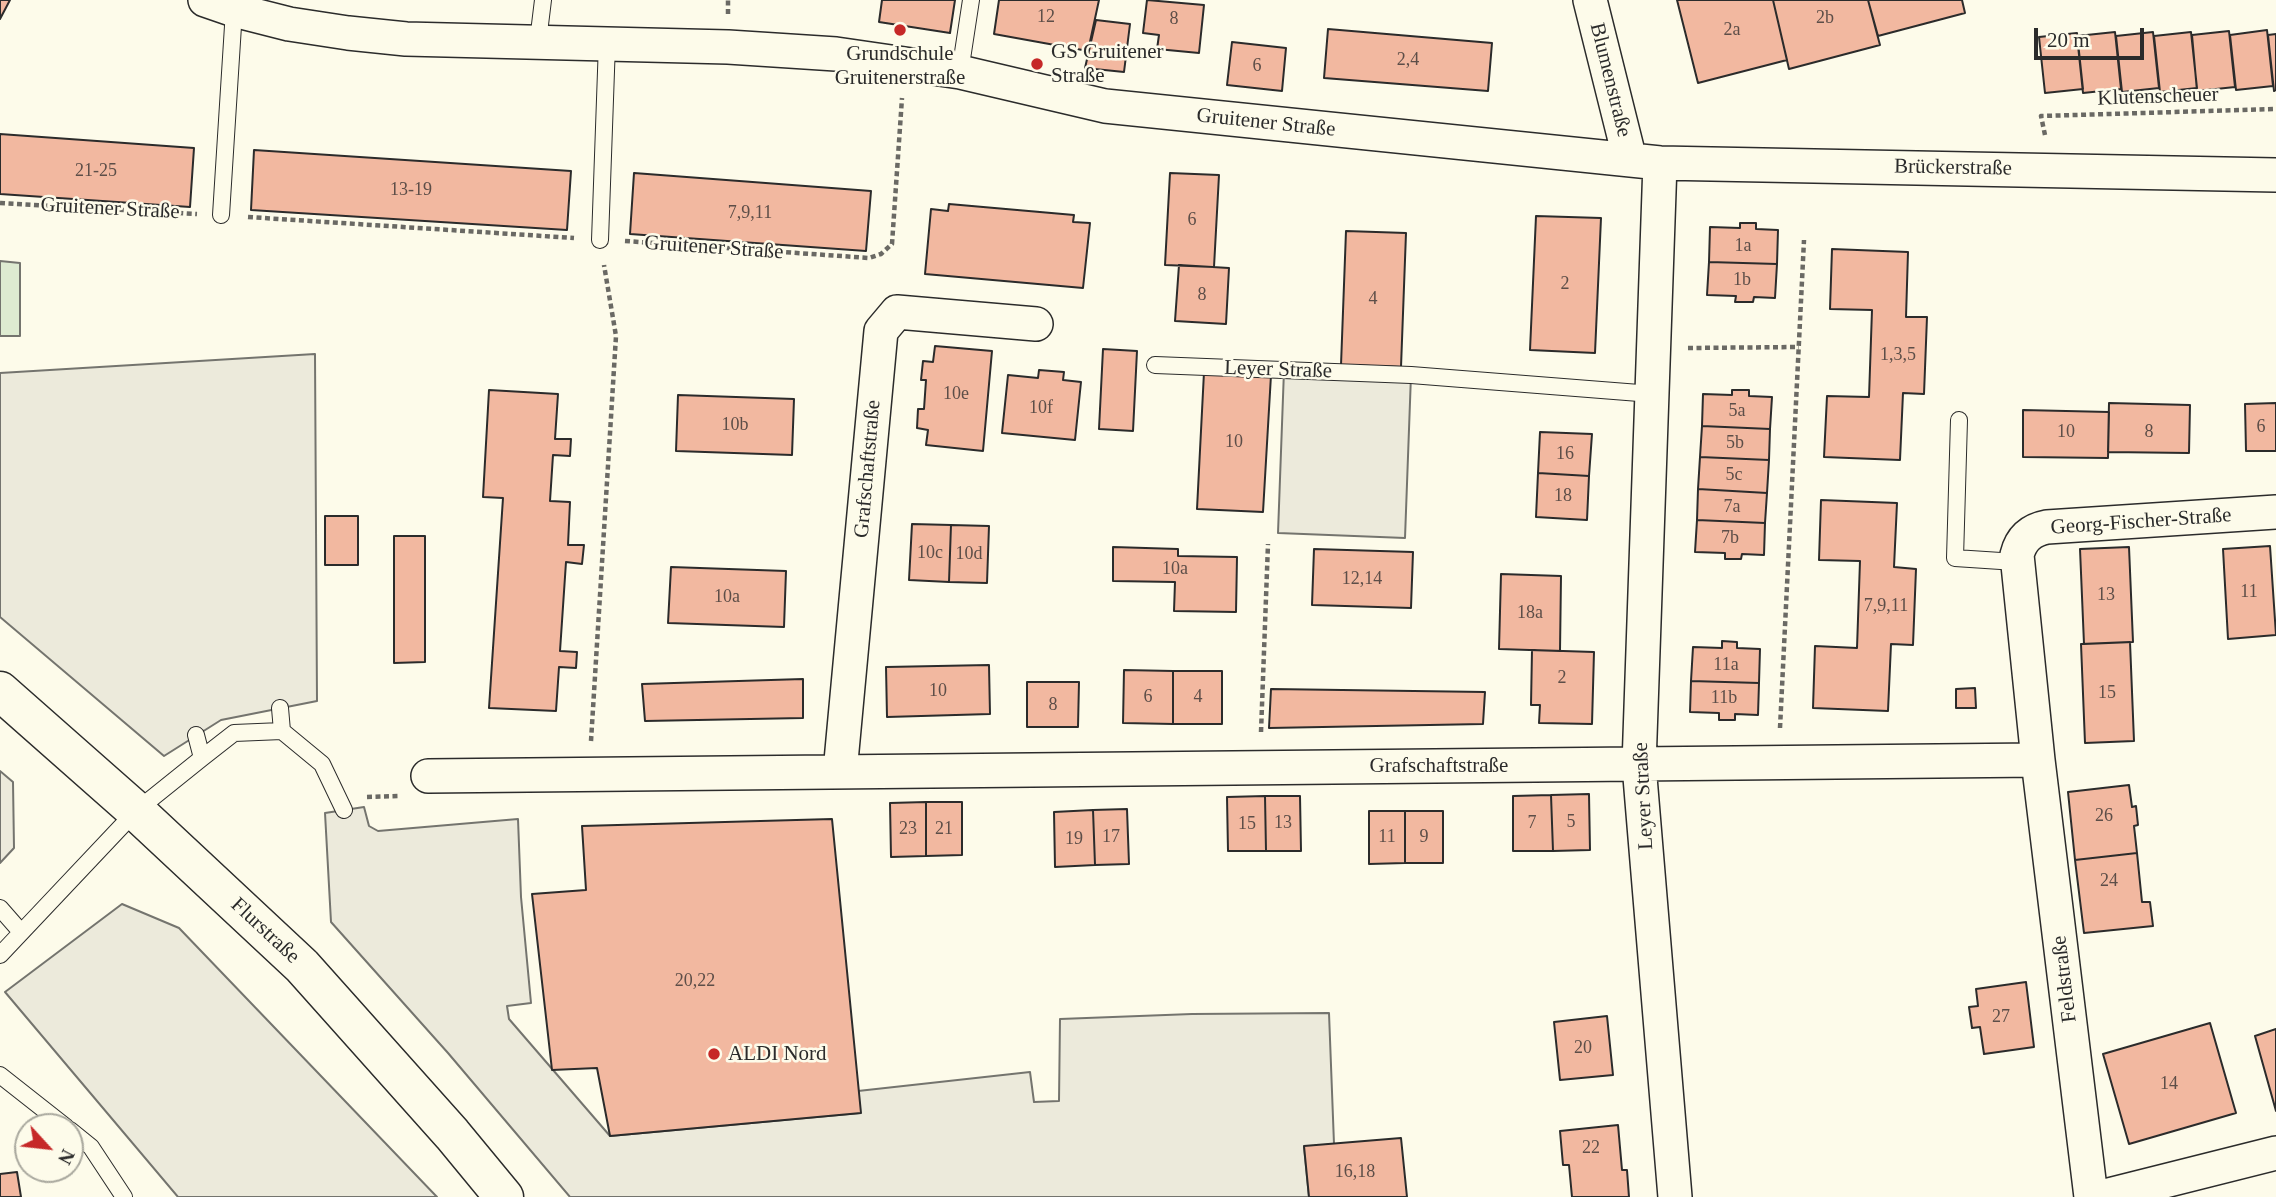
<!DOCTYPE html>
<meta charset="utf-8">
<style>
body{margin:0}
#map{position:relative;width:2276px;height:1197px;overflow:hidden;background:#fdfbea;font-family:"Times New Roman",serif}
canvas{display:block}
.north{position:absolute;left:14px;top:1113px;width:70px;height:70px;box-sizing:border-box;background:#fdfbea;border:2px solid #a9a89e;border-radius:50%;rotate:117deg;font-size:19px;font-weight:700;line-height:28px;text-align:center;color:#2b2b2b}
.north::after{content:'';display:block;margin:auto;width:24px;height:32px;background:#c62828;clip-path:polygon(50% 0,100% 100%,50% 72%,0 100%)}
.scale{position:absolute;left:2034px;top:28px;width:110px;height:32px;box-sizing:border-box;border:4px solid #2b2b2b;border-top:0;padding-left:9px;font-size:21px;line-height:24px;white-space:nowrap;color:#2b2b2b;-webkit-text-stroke:5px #fdfbea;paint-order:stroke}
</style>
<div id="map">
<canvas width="2276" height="1197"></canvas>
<div class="north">N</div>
<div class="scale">20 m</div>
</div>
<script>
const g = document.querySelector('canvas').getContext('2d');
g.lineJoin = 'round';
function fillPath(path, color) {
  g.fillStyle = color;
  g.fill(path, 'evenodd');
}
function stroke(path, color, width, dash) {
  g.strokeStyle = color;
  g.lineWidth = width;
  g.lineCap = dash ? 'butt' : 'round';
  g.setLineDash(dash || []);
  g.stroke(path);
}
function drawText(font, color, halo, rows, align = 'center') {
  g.font = font + ' "Times New Roman",serif';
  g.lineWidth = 5;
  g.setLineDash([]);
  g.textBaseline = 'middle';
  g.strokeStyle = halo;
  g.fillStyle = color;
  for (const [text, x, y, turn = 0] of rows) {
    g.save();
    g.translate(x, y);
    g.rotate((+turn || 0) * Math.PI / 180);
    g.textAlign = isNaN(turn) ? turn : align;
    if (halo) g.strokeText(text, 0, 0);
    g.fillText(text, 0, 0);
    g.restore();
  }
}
const green = new Path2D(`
 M0,261l20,2v73h-20z`);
fillPath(green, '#deebd1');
stroke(green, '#74746e', 2);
const parking = new Path2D(`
 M315,354l2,347 -96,19 -57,36 -164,-139v-244z
 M1284,370l127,5 -6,163 -127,-5z
 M0,771l13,11 1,66 -14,15z
 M364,807l5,19 9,5 140,-12 3,78 10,106 -24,3 2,13 101,117 250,-23 -2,-22 172,-19 4,30 25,-1 1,-82 132,-5 137,-1 5,131 -30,3 5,50h-739l-122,-144 -117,-131 -6,-109z
 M122,904l57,24 258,269h-259l-173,-205z`);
fillPath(parking, '#eceadb');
stroke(parking, '#74746e', 2);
const building = new Path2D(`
 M0,0h10l-10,19z
 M882,0h73l-5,33 -71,-11z
 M999,0h100l-11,51 -94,-17z
 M1147,0l57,5 -5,48 -42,-4 2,-14 -16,-2z
 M1677,0h96l14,60 -89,23z
 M1773,0h95l12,45 -91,24z
 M1868,0h94l3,13 -87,23z
 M1096,20l34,4 -6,48 -39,-4z
 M1328,29l164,14 -4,48 -164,-13z
 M2267,30l6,56 -37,4 -6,-55z
 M2229,31l6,56 -38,4 -5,-56z
 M2115,32l6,57 -38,4 -6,-57z
 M2153,32l6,56 -37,4 -6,-56z
 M2191,32l6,56 -37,4 -6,-56z
 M2077,33l6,56 -38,4 -6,-56z
 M2276,34v56l-2,1 -6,-56z
 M1232,42l54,6 -4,43 -55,-6z
 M0,134l194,14 -4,59 -190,-13z
 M254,150l317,21 -4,59 -316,-20z
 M634,173l237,18 -5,60 -236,-17z
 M1170,173l49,2 -5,92 -49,-2z
 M949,204l125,11 -1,7 17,1 -7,65 -158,-14 6,-65 17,2z
 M1536,216l65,2 -6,135 -65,-3z
 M1740,223h16v6l22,1 -1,34 -68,-2 1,-35 30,1z
 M1346,231l60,2 -5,134 -60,-2z
 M1832,249l76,3 -2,65h21l-3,77 -21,-1 -3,67 -76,-3 3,-61 42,1 3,-87 -42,-1z
 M1709,262l68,2 -2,34 -21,-1 -1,5h-18l1,-6 -29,-1z
 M1179,265l50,3 -3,56 -51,-3z
 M935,346l57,5 -9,100 -57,-6 2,-15 -11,-2 1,-19h6l2,-29h-5l2,-19 10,1z
 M1103,349l34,2 -4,80 -34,-2z
 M1039,370l25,2 -1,8 18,2 -6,58 -73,-7 6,-58 30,3z
 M1204,372l67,3 -8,137 -66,-3z
 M489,390l69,4 -3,45h16l-1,17 -17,-1 -3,46 20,1 -2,43h16l-2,19 -16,-2 -6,89 17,1 -1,16 -17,-1 -3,44 -67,-3 14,-210 -20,-1z
 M1732,390h17v6l23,1 -2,32 -68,-3 1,-32 29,1z
 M678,395l116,4 -2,56 -116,-4z
 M2109,403l81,2 -1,48 -81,-1z
 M2276,403v48h-30l-1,-47z
 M2023,410l86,2 -1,46 -85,-1z
 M1702,426l68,3 -1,31 -69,-3z
 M1540,432l52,2 -3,42 -51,-3z
 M1700,457l69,3 -2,33 -69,-4z
 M1538,473l51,3 -2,44 -51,-3z
 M1698,489l69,4 -2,30 -68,-3z
 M1821,500l76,3 -3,64 22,2 -3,76 -22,-1 -3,67 -75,-3 2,-62 42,2 3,-87 -41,-1z
 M325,516h33v49h-33z
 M1697,520l68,3 -1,32 -22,-1 -1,5h-16v-6l-30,-1z
 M912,524l39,1 -2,57 -40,-2z
 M951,525l38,1 -2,57 -38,-1z
 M394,536h31v126l-31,1z
 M2270,546l6,89 -48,4 -5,-90z
 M1113,547l65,2v7l59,1 -1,55 -62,-1 1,-29 -62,-1z
 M2129,547l4,95 -49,2 -4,-95z
 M1314,549l99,3 -2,56 -99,-3z
 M671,567l115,4 -2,56 -116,-4z
 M1501,574l60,2 -1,75 -61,-2z
 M1722,641l15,1v6l23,1 -1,34 -68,-2 2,-34 29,1z
 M2130,642l4,99 -49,2 -4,-99z
 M1532,650l62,2 -2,72 -53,-1 1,-18h-9z
 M989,665l1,49 -103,3 -1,-50z
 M1124,670l49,1v53l-50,-1z
 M1173,671h49v53h-49z
 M803,679v39l-158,3 -3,-37z
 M1691,681l68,2 -1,32 -23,-1v6h-16v-7l-29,-1z
 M1027,682h52l-1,45h-51z
 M1975,688l1,20h-20v-19z
 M1271,689l214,3 -2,32 -214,4z
 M2129,785l3,22 4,-1 2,19 -4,1 3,27 -62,7 -7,-68z
 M1589,794l1,56 -37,1 -2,-56z
 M1551,795l2,56h-40v-55z
 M1265,796h35l1,55h-35z
 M1265,796l1,55h-38l-1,-54z
 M926,802h36v53l-36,1z
 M926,802v54l-35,1 -1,-54z
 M1127,809l2,55 -34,1 -2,-55z
 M1093,810l2,55 -40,2 -1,-55z
 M1369,811h36v52l-36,1z
 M1405,811h38v52h-38z
 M832,819l29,294 -251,23 -13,-68 -45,2 -20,-176 54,-4 -4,-64z
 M2137,853l5,49h8l3,24 -69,7 -9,-73z
 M2026,982l8,65 -50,7 -4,-27 -8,1 -3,-21 9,-1 -2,-17z
 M1607,1016l6,59 -53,5 -6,-58z
 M2210,1023l26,90 -107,31 -26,-90z
 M2276,1029v82l-21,-75z
 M1618,1125l4,45h5l2,27h-57l-3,-32h-6l-3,-34z
 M1401,1138l6,59h-98l-5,-51z
 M17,1172l4,25h-21v-23z`);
fillPath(building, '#f2b8a0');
stroke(building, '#2b2b2b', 2);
const lane = new Path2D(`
 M538,41l5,-41
 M960,72l11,-72
 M221,215l13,-205
 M600,240l7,-197
 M1155,365l256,10 241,19
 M1959,420l-4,138 61,4
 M280,708l2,23
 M196,735l6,23
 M0,908l21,24
 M0,955l136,-144 66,-53 32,-25 48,-2 40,33 22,46
 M0,1075l66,52
 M70,1130l21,17 33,50`);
const street = new Path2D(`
 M205,0l29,10 55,14 59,9 58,6 322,8 108,7 124,18 145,34 555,57 616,12
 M1590,0l40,160
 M1660,163l-21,602 36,432
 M840,772l41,-441 16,-19 139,12
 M428,776l1610,-16
 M2091,1197l-53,-437 -21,-205c4,-16 14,-25 30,-28l229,-15
 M2101,1197l175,-44`);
const secondary = new Path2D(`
 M0,691l136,120 166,155 150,168 52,63`);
stroke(lane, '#2b2b2b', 18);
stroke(street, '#2b2b2b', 36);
stroke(secondary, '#2b2b2b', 41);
stroke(new Path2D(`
 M728,14v-14
 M2045,135l-4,-19 235,-7
 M0,203l197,11
 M248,217l326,21
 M625,241l244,17 12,-4 11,-10 10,-146
 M1688,348l111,-1
 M1780,728l24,-488
 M1261,732l7,-188
 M591,741l25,-405 -12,-71
 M367,797l33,-1`), '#6a6964', 4.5, [5, 3.5]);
stroke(lane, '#fdfbea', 16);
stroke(street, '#fdfbea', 33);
stroke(secondary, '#fdfbea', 38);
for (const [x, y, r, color] of [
 [900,30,7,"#c62828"],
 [1037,64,7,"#c62828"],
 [714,1054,7,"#c62828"]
]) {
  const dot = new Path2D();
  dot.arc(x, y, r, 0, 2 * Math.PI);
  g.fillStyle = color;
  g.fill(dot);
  stroke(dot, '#fdfbea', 2.5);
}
drawText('18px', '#5d4e48', null, [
 ["12",1046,17],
 ["2b",1825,18],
 ["8",1174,19],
 ["2a",1732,30],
 ["2,4",1408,60],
 ["6",1257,66],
 ["21-25",96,171],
 ["13-19",411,190],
 ["7,9,11",750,213],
 ["6",1192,220],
 ["1a",1743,246],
 ["1b",1742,280],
 ["2",1565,284],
 ["8",1202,295],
 ["4",1373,299],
 ["1,3,5",1898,355],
 ["10e",956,394],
 ["10f",1041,408],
 ["5a",1737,411],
 ["10b",735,425],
 ["6",2261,427],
 ["10",2066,432],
 ["8",2149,432],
 ["10",1234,442],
 ["5b",1735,443],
 ["16",1565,454],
 ["5c",1734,475],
 ["18",1563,496],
 ["7a",1732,507],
 ["7b",1730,538],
 ["10c",930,553],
 ["10d",969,554],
 ["10a",1175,569],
 ["12,14",1362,579],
 ["11",2249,592],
 ["13",2106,595],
 ["10a",727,597],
 ["7,9,11",1886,606],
 ["18a",1530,613],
 ["11a",1726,665],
 ["2",1562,678],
 ["10",938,691],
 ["15",2107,693],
 ["6",1148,697],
 ["4",1198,697],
 ["11b",1724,698],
 ["8",1053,705],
 ["26",2104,816],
 ["5",1571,822],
 ["13",1283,823],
 ["7",1532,823],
 ["15",1247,824],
 ["23",908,829],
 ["21",944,829],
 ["17",1111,837],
 ["11",1387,837],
 ["9",1424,837],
 ["19",1074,839],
 ["24",2109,881],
 ["20,22",695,981],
 ["27",2001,1017],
 ["20",1583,1048],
 ["14",2169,1084],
 ["22",1591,1148],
 ["16,18",1355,1172]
]);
drawText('21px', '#2b2b2b', '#fdfbea', [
 ["GS Gruitener",1051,52],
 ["Straße",1051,76],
 ["Grundschule",900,54,"center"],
 ["Gruitenerstraße",900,78,"center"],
 ["ALDI Nord",728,1054]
], 'left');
drawText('21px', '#2b2b2b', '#fdfbea', [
 ["Blumenstraße",1610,80,76],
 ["Klutenscheuer",2158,97,-2],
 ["Gruitener Straße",1266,123,6],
 ["Brückerstraße",1953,168,1],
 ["Gruitener Straße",110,209,3],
 ["Gruitener Straße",714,248,4],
 ["Leyer Straße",1278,370,2],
 ["Grafschaftstraße",868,469,-85],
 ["Georg-Fischer-Straße",2141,522,-4],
 ["Grafschaftstraße",1439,766],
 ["Leyer Straße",1644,796,-93],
 ["Flurstraße",265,931,43],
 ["Feldstraße",2065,979,-97]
]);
</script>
